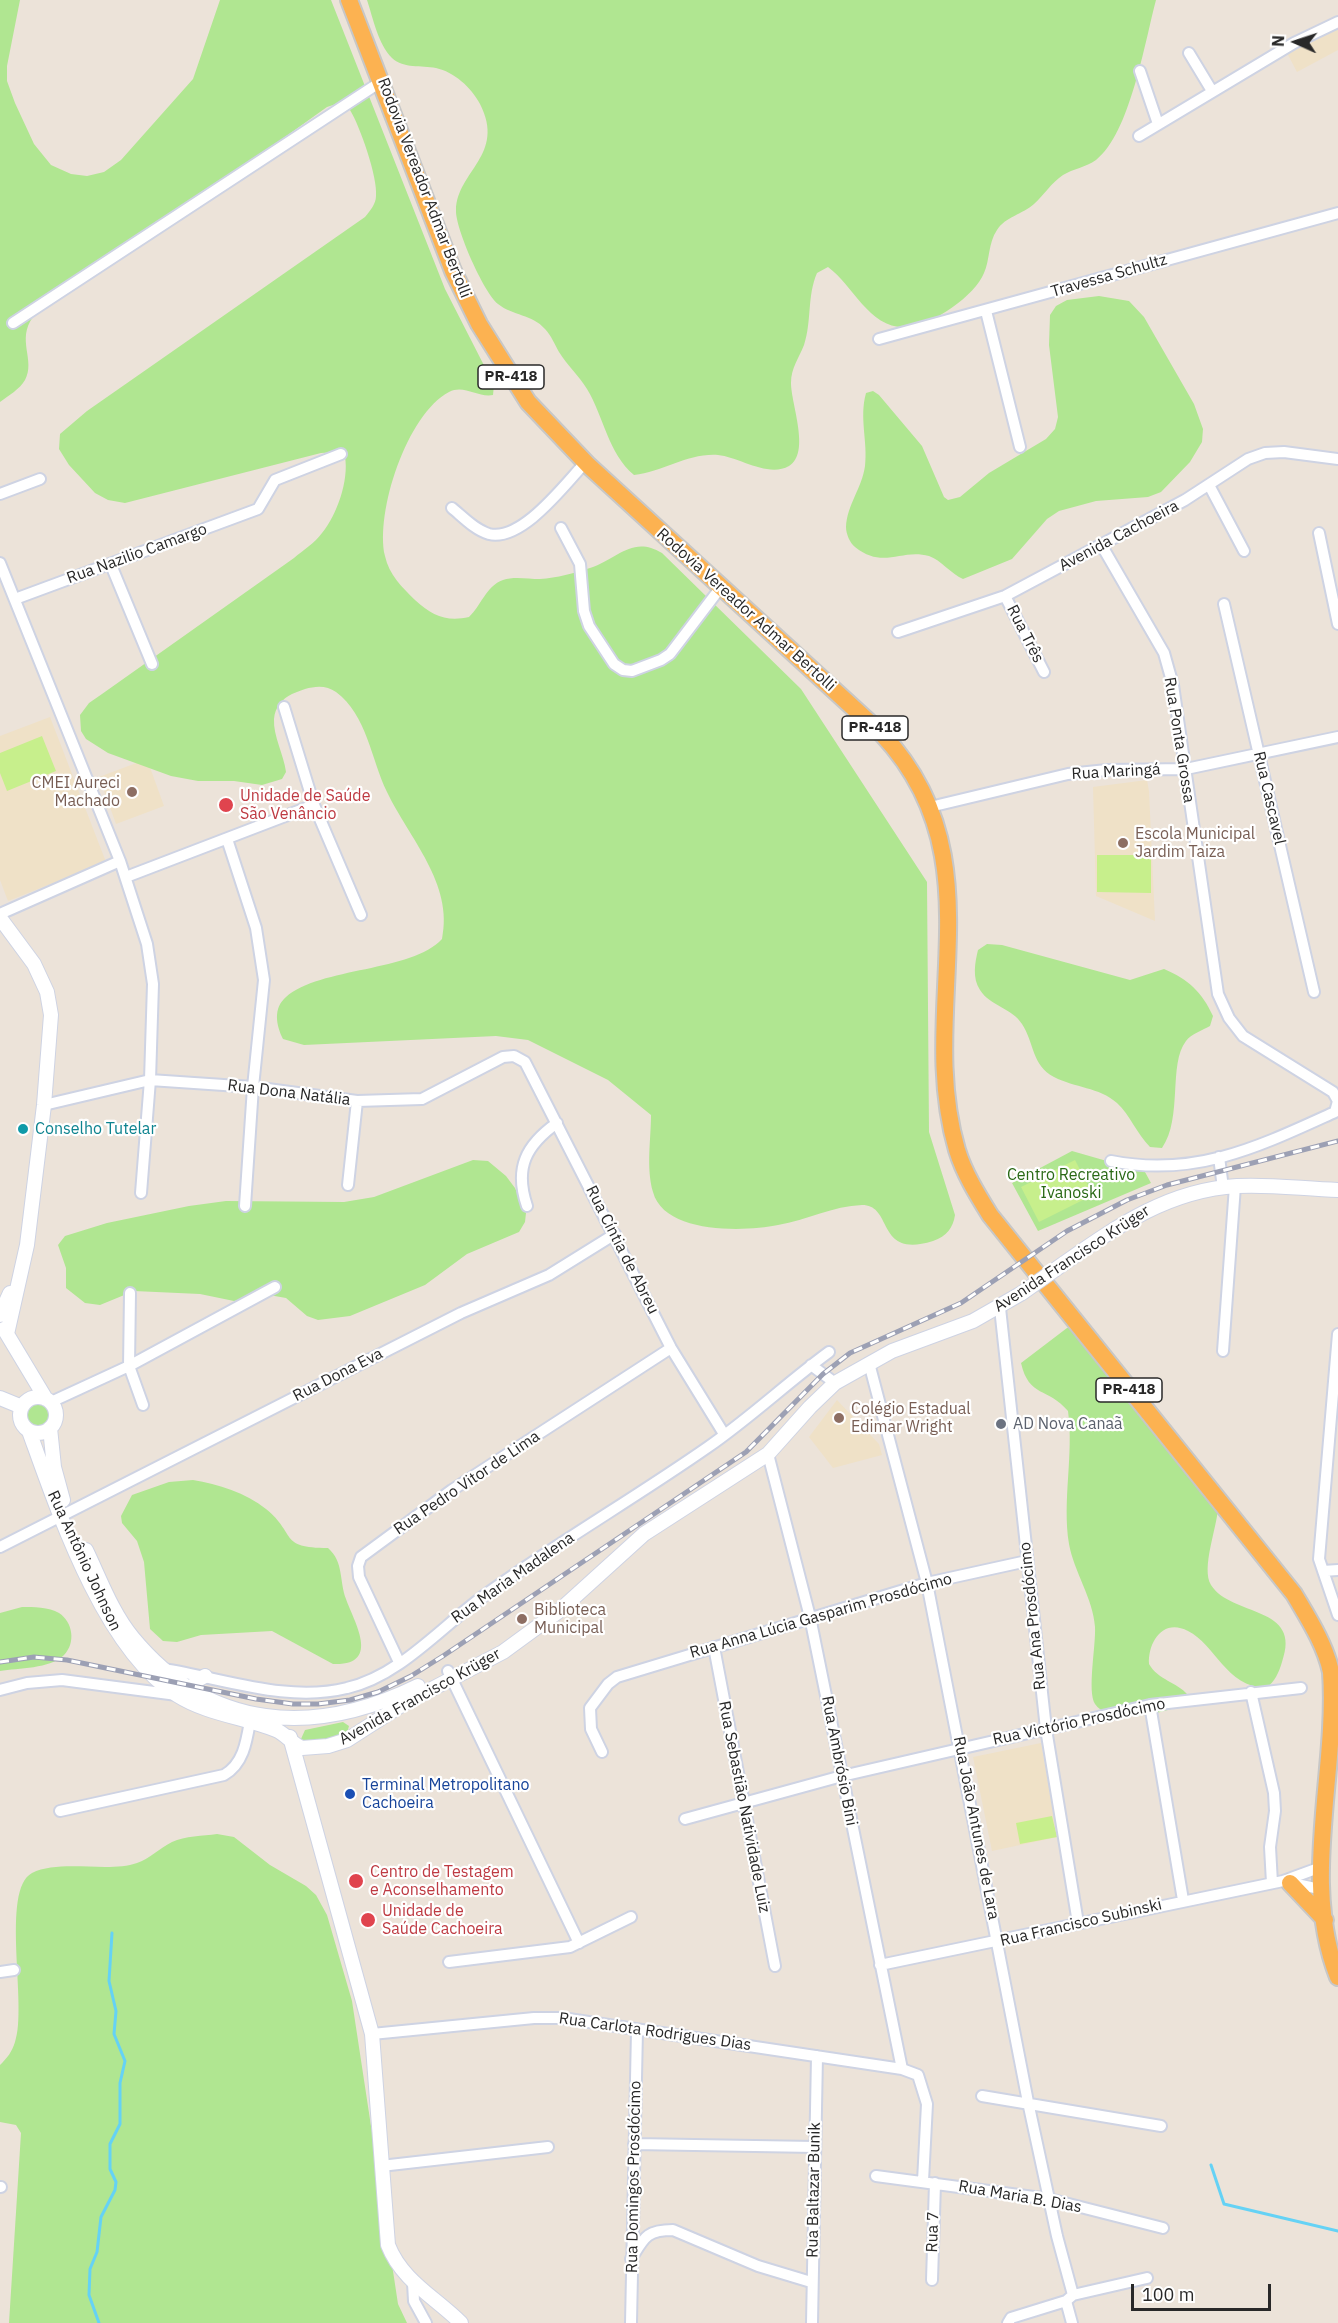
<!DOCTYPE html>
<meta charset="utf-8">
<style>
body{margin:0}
#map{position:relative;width:1338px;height:2323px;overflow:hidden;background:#ece3d9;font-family:"IBM Plex Sans",sans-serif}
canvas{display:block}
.north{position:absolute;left:1266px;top:12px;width:60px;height:60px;-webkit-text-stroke:4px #fff;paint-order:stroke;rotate:273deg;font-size:16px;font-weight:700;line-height:24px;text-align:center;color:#282828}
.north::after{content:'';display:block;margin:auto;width:21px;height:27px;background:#282828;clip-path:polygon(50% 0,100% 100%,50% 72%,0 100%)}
.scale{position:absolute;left:1131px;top:2284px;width:140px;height:27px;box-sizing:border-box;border:3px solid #282828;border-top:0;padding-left:8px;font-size:18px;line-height:21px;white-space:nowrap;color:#282828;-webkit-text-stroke:4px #fff;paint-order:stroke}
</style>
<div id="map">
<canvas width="1338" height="2323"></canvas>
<div class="north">N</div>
<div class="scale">100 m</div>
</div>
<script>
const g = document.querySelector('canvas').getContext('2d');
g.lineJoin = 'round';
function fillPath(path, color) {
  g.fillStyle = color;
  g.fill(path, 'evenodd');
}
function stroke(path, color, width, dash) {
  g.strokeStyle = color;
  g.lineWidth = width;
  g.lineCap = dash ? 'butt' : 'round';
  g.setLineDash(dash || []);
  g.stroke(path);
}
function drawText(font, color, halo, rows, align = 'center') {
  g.font = font + ' "IBM Plex Sans",sans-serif';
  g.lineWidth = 4.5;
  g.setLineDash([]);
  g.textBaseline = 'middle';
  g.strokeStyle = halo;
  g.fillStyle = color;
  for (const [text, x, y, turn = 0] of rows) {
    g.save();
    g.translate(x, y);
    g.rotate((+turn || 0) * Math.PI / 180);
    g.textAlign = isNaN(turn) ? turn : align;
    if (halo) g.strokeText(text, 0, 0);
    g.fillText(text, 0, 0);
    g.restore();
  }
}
fillPath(new Path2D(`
 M1338,25v25l-41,22 -10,-19 34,-22z
 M50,717l56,145 -98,39 -8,-21v-144z
 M147,759l17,47 -48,18 -17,-47z
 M1147,780l2,11 6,130 -59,-25 -3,-109z
 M837,1400l42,44 3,11 -49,13 -24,-31z
 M1041,1743l17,94 -66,14 -19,-94z`), '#efe1c7');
fillPath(new Path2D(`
 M0,0h20l-13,66v15l8,22 19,41 17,21 20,9 16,2 17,-4 17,-12 72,-81 27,-79h111l114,289 49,96 -1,10c-15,3 -29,-11 -44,-3 -42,22 -74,120 -64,164 4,19 17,31 30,44 17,16 32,22 54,17 12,-11 17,-31 34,-37 11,-4 25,-1 37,-1 17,-1 34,-6 50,-11 28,-9 42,-33 72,-15l139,136 126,193 2,250 26,83c-2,13 -8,21 -22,26 -58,18 -39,-36 -71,-36 -29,1 -55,15 -84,20 -34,7 -114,9 -125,-33 -7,-24 -2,-53 -2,-77l-43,-35 -80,-40 -32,-4 -192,9 -21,-6c-7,-14 -10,-31 3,-42 34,-30 126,-25 156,-58 12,-55 -33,-101 -55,-147 -16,-33 -20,-77 -51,-100 -13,-10 -31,-4 -44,2 -10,5 -17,13 -18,25 -1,17 10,36 12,53l-4,7 -20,6 -28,-4h-36l-27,-5 -63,-23 -22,-14 -5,-8 -1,-16 9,-12 13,-9 192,-136c9,-8 21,-15 28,-25 15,-18 27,-53 23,-76l-9,-5 -15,1 -196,50 -17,-3 -13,-7 -26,-28 -10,-16 1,-15 27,-23 278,-194c5,-6 11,-13 11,-21 2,-18 -16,-70 -26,-86 -2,-4 -6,-5 -11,-7l-12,4 -294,210c-17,23 3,43 -8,63 -5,9 -17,16 -25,22z
 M367,0h789c-11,41 -26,134 -60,160 -10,7 -23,9 -33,15 -12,8 -19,20 -29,29 -11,10 -29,13 -37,26 -9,13 -7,30 -13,43 -9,23 -51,51 -75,54 -39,4 -55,-41 -81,-60l-11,6c-10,23 -5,48 -13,72 -5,13 -13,23 -13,38 0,21 20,70 -2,83 -21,12 -50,-9 -71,-11 -30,-2 -55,17 -84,20 -26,-22 -30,-58 -47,-86 -8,-13 -20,-24 -28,-37 -4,-7 -8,-17 -14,-23 -13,-15 -32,-13 -47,-25 -14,-11 -43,-76 -42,-94 1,-39 50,-55 24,-106 -9,-17 -26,-32 -44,-36 -15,-3 -32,1 -44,-10 -14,-14 -19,-40 -25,-58z
 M1099,296l30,5 15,16 50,87 9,25 -1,13 -12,20 -29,30 -13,5 -52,4 -37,10 -12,8 -35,40 -49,20c-12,-5 -22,-19 -34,-23 -28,-8 -45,14 -74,-9 -5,-4 -9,-13 -9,-20 1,-22 16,-39 19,-61 3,-24 -6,-48 1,-73l7,-2 6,4 43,51 22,51 4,3 12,-3 29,-24 57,-34 9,-10 3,-12 -9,-72 1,-30 6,-9 11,-6z
 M987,944l15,1 128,35 34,-11c24,10 38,23 49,47l-3,10c-7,4 -19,8 -24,15 -18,23 -3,77 -24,107l-12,-1c-13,-13 -20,-32 -33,-44 -18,-16 -42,-15 -63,-26 -22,-11 -20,-35 -32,-53 -10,-16 -32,-18 -42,-34 -8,-12 -5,-28 -2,-40z
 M1072,1151l73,21 6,11 -113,48 -26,-48z
 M473,1160l15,1 18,15 9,12 11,25 -1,9 -6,10 -52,22 -42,31 -75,31 -32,4 -11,-4 -21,-18 -17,-3 -35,6 -34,-7 -66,-3 -34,14 -15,-2 -19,-15v-20l-8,-23 7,-9 42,-13 82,-17 37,-5 118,1 30,-5z
 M1067,1328h11l140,180c-1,20 -17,60 -7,77 20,32 92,20 71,77 -3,10 -7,20 -16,26 -40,-1 -51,-44 -78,-57 -25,-13 -40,11 -39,33 9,16 28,18 39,31l-2,8c-18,10 -77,23 -91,1 -8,-13 1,-58 0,-77 -2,-29 -21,-55 -26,-83 -7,-44 5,-89 -1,-133 -20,-24 -39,-13 -47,-48z
 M25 1415a13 13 0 1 1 26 0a13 13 0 1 1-26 0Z
 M193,1480c25,4 53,13 73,29 31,25 12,39 62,39 16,14 11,32 18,51 8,23 36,67 -13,65l-61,-33 -71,4 -24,7 -14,-1 -13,-12 -6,-67 -7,-21 -15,-18 -1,-7 11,-21 37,-13z
 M22,1607c11,0 27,0 37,6 14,9 17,30 5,42 -14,14 -46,13 -64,16v-58z
 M343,1722l6,4 -2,7 -39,11 -7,-5 4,-9z
 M217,1834l17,3 36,28 36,21 10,9 11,20 25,86 46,303 9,19h-398l12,-190 -5,-8 -16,-3v-57c7,-7 12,-13 15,-23 13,-35 -15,-152 17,-169 28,-14 77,0 105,-10 12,-4 23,-15 35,-21 13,-6 31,-6 45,-8z`), '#b0e691');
fillPath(new Path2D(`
 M42,736l14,35 -49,20 -7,-18v-20z
 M1097,855h54v38l-54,-1z
 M1075,1160l18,35 -54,27 -18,-35z
 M1052,1816l5,21 -37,7 -4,-21z`), '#c7ef8c');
stroke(new Path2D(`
 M1211,2165l13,39 114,27
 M99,2323l-10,-28 1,-26 7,-17 4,-35 14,-27 1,-8 -6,-13v-25l10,-20v-41l5,-22 -11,-27 2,-23 -7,-30 3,-48`), '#65d2f5', 3);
const minor = new Path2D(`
 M1189,53l23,38
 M1140,71l18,53
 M1139,136l155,-93 44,-21
 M986,311l34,136
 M13,323l369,-242
 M879,339l459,-126
 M1209,485l35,66
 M0,494l40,-15
 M452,508c11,9 23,22 37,26 33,8 76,-50 96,-71
 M561,528l19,36 4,47 5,15 25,38 9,6 9,1 29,-11 9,-6 51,-67
 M1319,533l19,91
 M1102,546l62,107 9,32 45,309 11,24 14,18 90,56 5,9
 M0,563l120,298 27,83 6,40 -3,96 -9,113
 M111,565l41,99
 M1005,596l39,76
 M15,599l243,-90 17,-29 66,-26
 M1224,604l90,388
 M898,632l107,-36 180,-96 63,-41 17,-6 19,-1 54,7
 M284,707l30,98 47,110
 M930,807l138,-33 39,-4 79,-1 152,-32
 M227,839l29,89 8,52 -11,107 -8,119
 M126,877l188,-72
 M0,914l120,-53
 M44,1105l106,-25 103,7 104,14 65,-2 81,-42 11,-1 11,6 146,286 53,86
 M1219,1157l4,31
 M1111,1161c85,17 149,-15 224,-49l3,-11
 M348,1185l9,-84
 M527,1206c-13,-38 -1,-61 30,-83
 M130,1293l-1,73 14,39
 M1000,1308l46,421 32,194
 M1338,1334l-19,225 19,56
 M1223,1351l12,-165
 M869,1363l58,220 101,519 29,134 16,59
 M811,1365l24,18
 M51,1402l78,-36 146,-79
 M768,1454l42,163 92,452
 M0,1547l461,-234 88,-38 66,-41
 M1323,1571l15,-1
 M714,1647l61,319
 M399,1662l-40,-85 -1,-11 3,-9 91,-67 219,-142
 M163,1669c60,9 124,34 184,19 53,-12 95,-62 138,-93 72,-52 150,-97 223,-148 42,-29 80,-65 121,-95
 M448,1671l131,272
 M0,1690l27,-7 35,-3 115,15
 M1251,1692l23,101 1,18 -5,36 2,36
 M1150,1705l33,195
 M602,1752l-11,-23 -1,-21 18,-24 9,-7 310,-94 100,-22
 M60,1811l164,-36c21,-12 23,-37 27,-60
 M685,1819l157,-43 308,-71 151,-17
 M1292,1883l32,7
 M449,1962l121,-15 61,-30
 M880,1965l403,-84 41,-15
 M0,1972l14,-2
 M372,2034l162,-16h28l340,51 16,6 9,29 -4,77
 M982,2096l179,30
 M634,2144l181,3
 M381,2166l167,-19
 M876,2176l173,23 114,29
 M0,2187h1
 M631,2259c13,-21 15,-29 42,-29l85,36 53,16
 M932,2280l3,-97
 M413,2283l1,18 12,22
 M1066,2301l6,22
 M631,2323l6,-293
 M812,2323l5,-267
 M1008,2323l3,-5 55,-17 7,-6 74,-17`);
const secondary = new Path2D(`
 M0,918l34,46 13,28 4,23 -7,90 -17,140 -20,89
 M1063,1264c54,-38 106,-74 174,-78 33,-2 67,3 101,4
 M0,1315l10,-22
 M4,1329l42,70
 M20 1415a18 18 0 1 1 36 0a18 18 0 1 1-36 0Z
 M0,1398l22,9
 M50,1428l4,39 9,33
 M29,1431c29,80 74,217 148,264 30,19 66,22 99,35 10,4 16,14 26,18l26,-2 19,-6 56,-36 100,-52 56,-41 85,-77 124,-80 42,-47 25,-24 57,-32 81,-30 49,-28
 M86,1550c14,29 26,63 47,88 77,93 181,99 285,48
 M194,1691l2,-10 9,-5
 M290,1737l82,297 16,211c14,36 47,52 73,78`);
const trunk = new Path2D(`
 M349,0l104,271 26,53 49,78 60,63 294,269c118,126 33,273 75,416 7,23 20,44 33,65l304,379c14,24 31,50 37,78 7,100 -31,209 7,305
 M1290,1883l35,37`);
stroke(minor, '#ced3e3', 14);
stroke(secondary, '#ced3e3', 16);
stroke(trunk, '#c7c7c7', 20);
stroke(minor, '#fff', 10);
stroke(secondary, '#fff', 14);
stroke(trunk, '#fcb251', 16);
const rail = new Path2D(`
 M0,1662l34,-5 33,3 189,39 37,5h25l32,-4 28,-8 33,-16 32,-20 303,-204 77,-78 27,-21 111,-50 106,-72 60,-31 40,-15 171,-44`);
stroke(rail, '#9ca0b4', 5);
stroke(rail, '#fff', 3, [9]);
const secondaryBridge = new Path2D(`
 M1022,1293l41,-29`);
stroke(secondaryBridge, '#ced3e3', 16, []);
stroke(secondaryBridge, '#fff', 14);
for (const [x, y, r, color] of [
 [132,792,6,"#8d6e63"],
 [226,805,8,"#e0444e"],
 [1123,843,6,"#8d6e63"],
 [23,1129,6,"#0f9aa8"],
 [839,1418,6,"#8d6e63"],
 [1001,1424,6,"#6b7280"],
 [522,1619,6,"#8d6e63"],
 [350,1794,6,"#1a4fb4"],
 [356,1881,8,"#e0444e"],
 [368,1920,8,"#e0444e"]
]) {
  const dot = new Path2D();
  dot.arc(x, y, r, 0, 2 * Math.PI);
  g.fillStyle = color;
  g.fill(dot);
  stroke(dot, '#fff', 2);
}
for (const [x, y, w] of [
 [511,377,66],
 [875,728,66],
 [1129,1390,66]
]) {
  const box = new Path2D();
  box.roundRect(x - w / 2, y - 12, w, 24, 4.5);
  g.fillStyle = '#fff';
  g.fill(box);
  stroke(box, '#282828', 1.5);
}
drawText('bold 15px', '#282828', null, [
 ["PR-418",511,377],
 ["PR-418",875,728],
 ["PR-418",1129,1390]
]);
drawText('16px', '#282828', '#fff', [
 ["Rodovia Vereador Admar Bertolli",424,188,69],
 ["Travessa Schultz",1109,276,-16],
 ["Avenida Cachoeira",1119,536,-28],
 ["Rua Nazilio Camargo",137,554,-20],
 ["Rodovia Vereador Admar Bertolli",746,610,42],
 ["Rua Três",1025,634,63],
 ["Rua Ponta Grossa",1179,740,81],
 ["Rua Maringá",1116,772,-3],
 ["Rua Cascavel",1269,798,77],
 ["Rua Dona Natália",289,1093,7],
 ["Rua Cíntia de Abreu",622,1250,63],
 ["Avenida Francisco Krüger",1072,1259,-33],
 ["Rua Dona Eva",338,1375,-27],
 ["Rua Pedro Vitor de Lima",467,1483,-34],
 ["Rua Antônio Johnson",84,1561,65],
 ["Rua Maria Madalena",513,1578,-35],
 ["Rua Anna Lúcia Gasparim Prosdócimo",821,1616,-16],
 ["Rua Ana Prosdócimo",1033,1616,-96],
 ["Avenida Francisco Krüger",420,1697,-29],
 ["Rua Victório Prosdócimo",1079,1722,-12],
 ["Rua Ambrósio Bini",839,1761,79],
 ["Rua Sebastião Natividade Luiz",744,1807,79],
 ["Rua João Antunes de Lara",976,1828,79],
 ["Rua Francisco Subinski",1081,1923,-13],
 ["Rua Carlota Rodrigues Dias",655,2032,8],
 ["Rua Domingos Prosdócimo",634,2177,-89],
 ["Rua Baltazar Bunik",814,2190,-89],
 ["Rua Maria B. Dias",1020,2197,10],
 ["Rua 7",933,2232,-88]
]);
drawText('16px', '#785e54', '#fff', [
 ["CMEI Aureci",120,783,"right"],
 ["Machado",120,801,"right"],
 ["Escola Municipal",1135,834],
 ["Jardim Taiza",1135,852],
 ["Colégio Estadual",851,1409],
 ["Edimar Wright",851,1427],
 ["Biblioteca",534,1610],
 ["Municipal",534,1628]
], 'left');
drawText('16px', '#be3a42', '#fff', [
 ["Unidade de Saúde",240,796],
 ["São Venâncio",240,814],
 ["Centro de Testagem",370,1872],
 ["e Aconselhamento",370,1890],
 ["Unidade de",382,1911],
 ["Saúde Cachoeira",382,1929]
], 'left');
drawText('16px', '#0d838f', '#fff', [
 ["Conselho Tutelar",35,1129]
], 'left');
drawText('16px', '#296915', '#fff', [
 ["Centro Recreativo",1071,1175],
 ["Ivanoski",1071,1193]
]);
drawText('16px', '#5b616d', '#fff', [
 ["AD Nova Canaã",1013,1424]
], 'left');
drawText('16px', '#164399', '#fff', [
 ["Terminal Metropolitano",362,1785],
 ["Cachoeira",362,1803]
], 'left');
</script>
